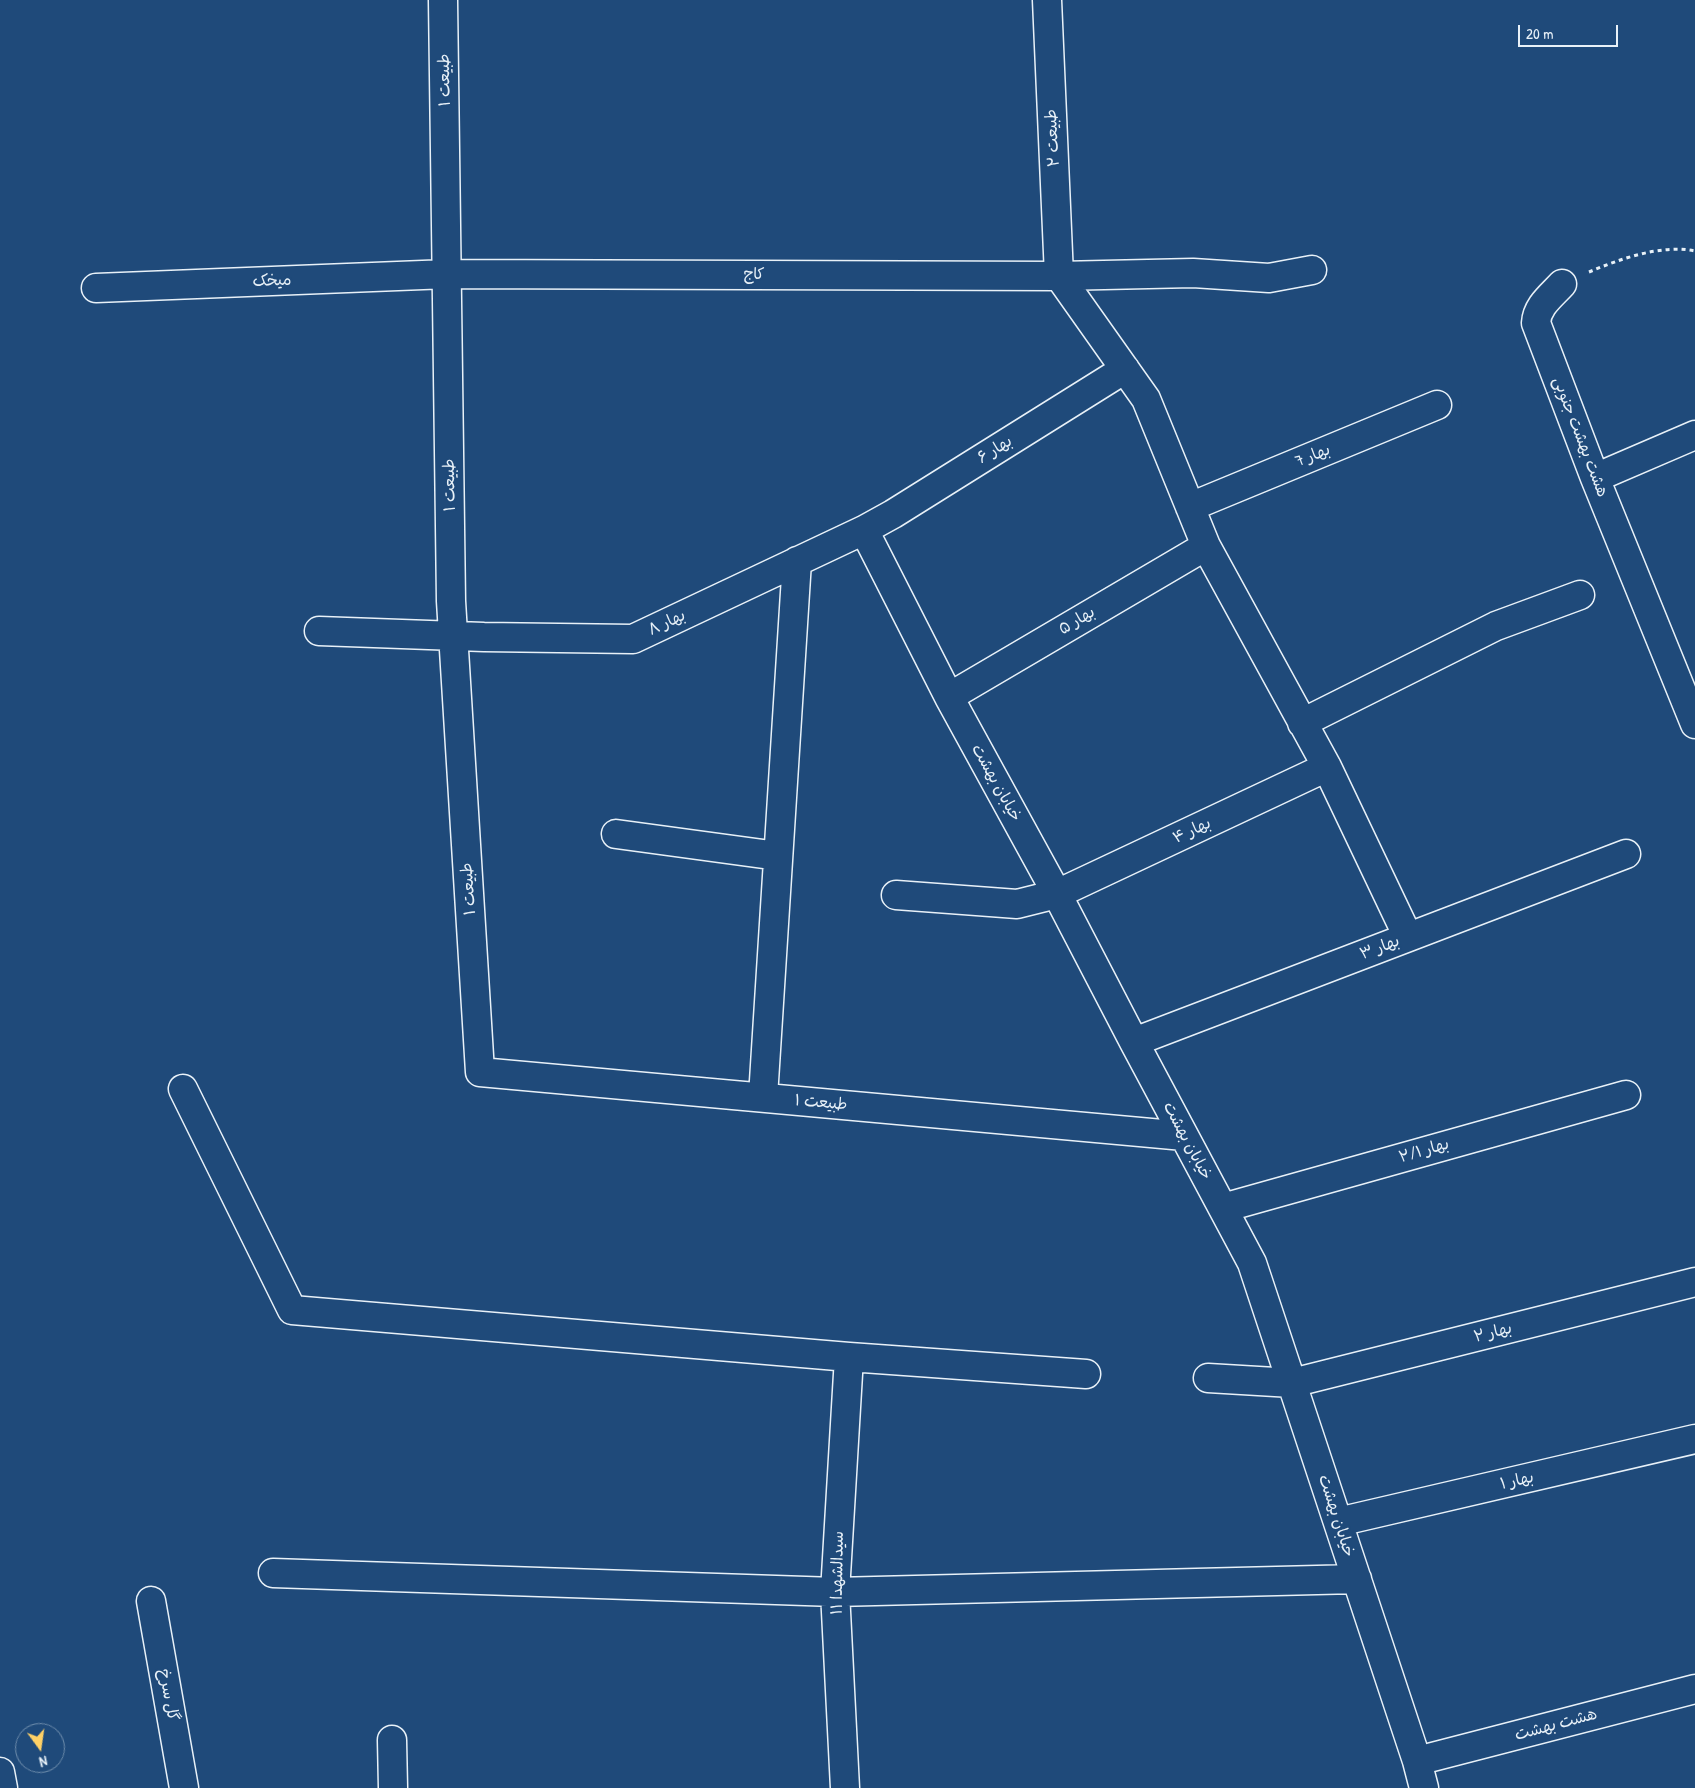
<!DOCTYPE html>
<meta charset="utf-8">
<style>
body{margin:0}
#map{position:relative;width:1695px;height:1788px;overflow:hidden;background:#1f4a7a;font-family:"Patrick Hand",sans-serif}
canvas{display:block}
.north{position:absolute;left:15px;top:1723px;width:50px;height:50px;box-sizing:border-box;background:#1f4a7a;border:1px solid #6f8dac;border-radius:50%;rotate:166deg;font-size:14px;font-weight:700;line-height:20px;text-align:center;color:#e8f1f8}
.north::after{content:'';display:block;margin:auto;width:18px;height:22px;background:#ffd166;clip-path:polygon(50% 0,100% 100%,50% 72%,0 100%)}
.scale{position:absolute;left:1518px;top:25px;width:100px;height:22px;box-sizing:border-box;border:2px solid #e8f1f8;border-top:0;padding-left:6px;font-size:15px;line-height:18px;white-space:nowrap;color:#e8f1f8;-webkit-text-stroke:4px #1f4a7a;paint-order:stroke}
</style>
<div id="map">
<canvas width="1695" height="1788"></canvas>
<div class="north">N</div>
<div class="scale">20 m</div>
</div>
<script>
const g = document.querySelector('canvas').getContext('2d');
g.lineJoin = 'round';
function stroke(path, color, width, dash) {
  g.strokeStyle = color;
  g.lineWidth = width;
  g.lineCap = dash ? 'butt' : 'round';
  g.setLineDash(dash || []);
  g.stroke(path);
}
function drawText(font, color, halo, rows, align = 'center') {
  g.font = font + ' "Patrick Hand","Playpen Sans Arabic",sans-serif';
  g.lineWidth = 4;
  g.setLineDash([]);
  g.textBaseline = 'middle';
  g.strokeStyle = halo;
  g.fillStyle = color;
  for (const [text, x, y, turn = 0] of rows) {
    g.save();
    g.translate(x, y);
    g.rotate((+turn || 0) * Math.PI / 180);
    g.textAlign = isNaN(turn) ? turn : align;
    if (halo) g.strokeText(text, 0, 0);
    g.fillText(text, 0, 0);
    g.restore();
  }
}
const minor = new Path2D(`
 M443,0l8,601 29,471 704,64
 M1047,0l12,276
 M1059,276l87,123 60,147 121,221 81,170
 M1562,284c-11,12 -25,22 -26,39l59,155 100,246
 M96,288l352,-14 611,2 134,-3 76,5 43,-8
 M1595,478l100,-43
 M1190,507l247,-102
 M864,530l85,167 108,197 77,148 118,221 165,498 7,27
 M319,631l165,6 149,2 231,-109 29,-16 232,-145
 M949,697l257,-151
 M1302,723l194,-97 84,-31
 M616,834l162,22
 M896,895l121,9 40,-10 270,-127
 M1134,1042l492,-188
 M183,1089l109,221 557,47 237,17
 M763,1097l34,-536
 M1223,1208l403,-113
 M1208,1378l84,5 403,-101
 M1338,1522l357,-83
 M273,1573l562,19 522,-13
 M151,1601l33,187
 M392,1740l1,48
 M1417,1761l278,-72
 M0,1772l3,16
 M845,1788l-10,-196 14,-235`);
stroke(minor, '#e8f1f8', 31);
stroke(new Path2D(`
 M1589,272c31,-13 72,-28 106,-21`), '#e8f1f8', 3, [4, 4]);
stroke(minor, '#1f4a7a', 28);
drawText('16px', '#e8f1f8', '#1f4a7a', [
 ["طبیعت ۱",445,80,-91],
 ["طبیعت ۲",1053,138,-93],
 ["کاج",754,275],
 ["میخک",272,281,-2],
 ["هشت بهشت جنوبی",1580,437,69],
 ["بهار ۶",995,450,-32],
 ["بهار 7",1313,456,-22],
 ["طبیعت ۱",450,485,-91],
 ["بهار ۵",1077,621,-31],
 ["بهار ۸",667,623,-25],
 ["خیابان بهشت",996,783,61],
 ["بهار ۴",1192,831,-25],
 ["طبیعت ۱",469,889,-94],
 ["بهار ۳",1380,948,-21],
 ["طبیعت ۱",821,1103,5],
 ["خیابان بهشت",1187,1141,62],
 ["بهار ۲/۱",1424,1151,-16],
 ["بهار ۲",1493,1333,-14],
 ["بهار ۱",1517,1481,-13],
 ["خیابان بهشت",1336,1516,72],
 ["سیدالشهدا ۱۱",838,1573,-89],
 ["گل سرخ",168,1695,80],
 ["هشت بهشت",1556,1725,-15]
]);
</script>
